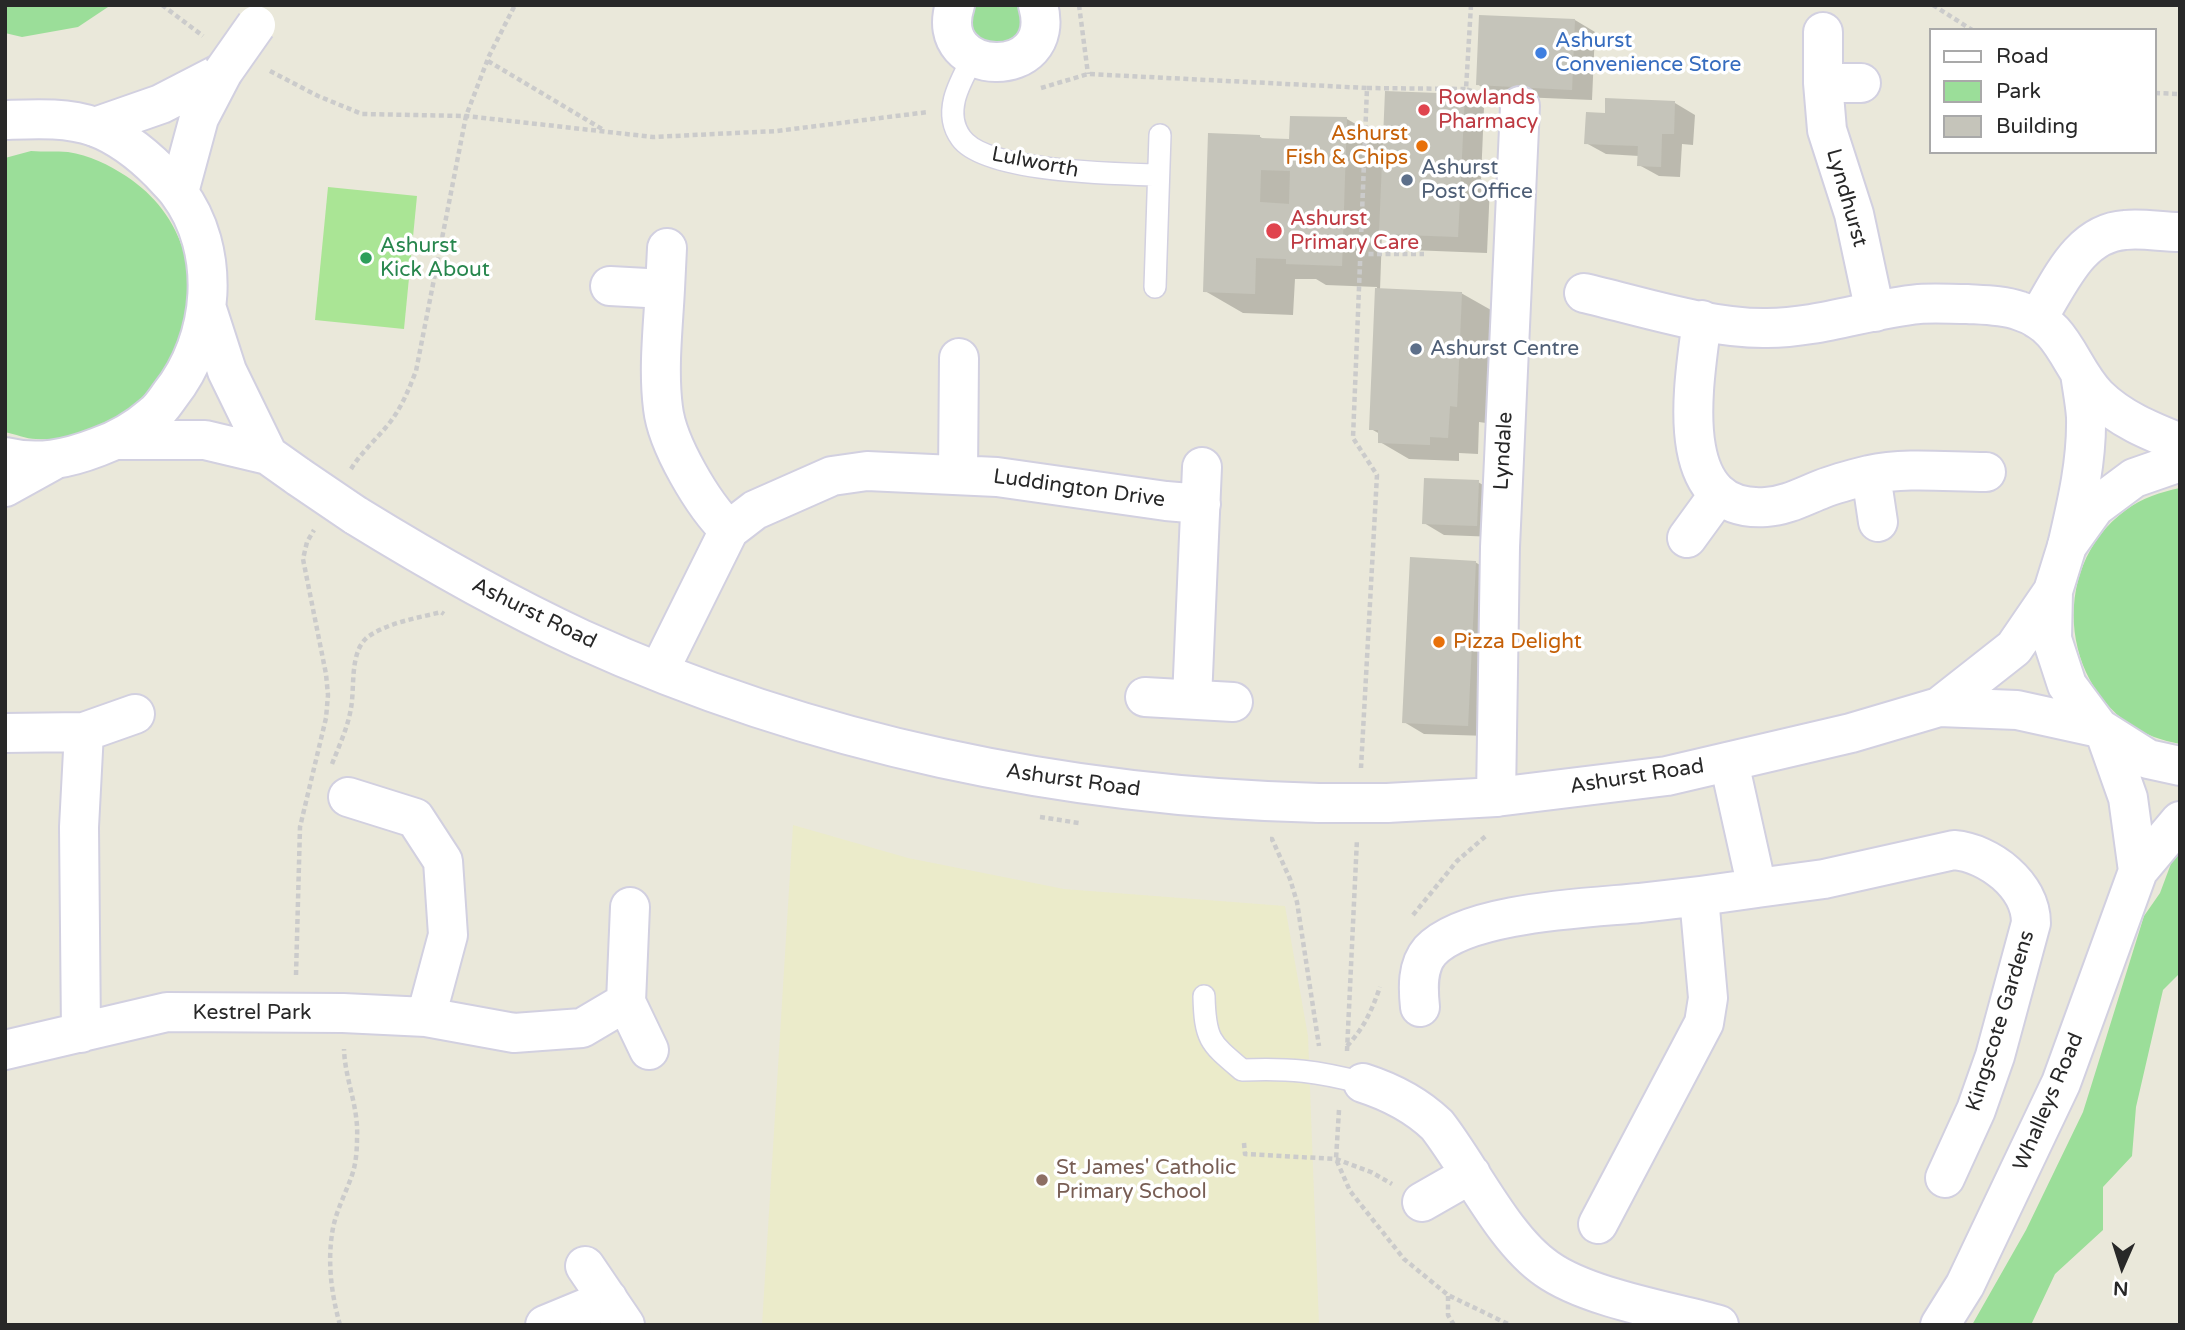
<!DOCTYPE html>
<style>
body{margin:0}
#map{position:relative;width:2185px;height:1330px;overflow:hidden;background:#eae8da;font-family:"Varela Round",sans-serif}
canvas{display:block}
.frame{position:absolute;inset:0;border:7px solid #282828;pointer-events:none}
.legend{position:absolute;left:1929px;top:28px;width:228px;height:126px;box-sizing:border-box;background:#fff;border:2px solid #a9a9a9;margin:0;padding:9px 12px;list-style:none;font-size:21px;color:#282828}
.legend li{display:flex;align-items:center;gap:14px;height:35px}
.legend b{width:35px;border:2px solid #a9a9a9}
.north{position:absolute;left:2087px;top:1232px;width:70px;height:70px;-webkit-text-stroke:5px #fff;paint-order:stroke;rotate:183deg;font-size:19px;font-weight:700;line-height:28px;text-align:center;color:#282828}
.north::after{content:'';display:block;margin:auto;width:24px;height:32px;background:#282828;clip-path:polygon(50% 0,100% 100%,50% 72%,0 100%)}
</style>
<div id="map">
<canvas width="2185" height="1330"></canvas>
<div class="frame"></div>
<ul class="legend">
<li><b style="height:9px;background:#fff"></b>Road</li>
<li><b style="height:19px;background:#9bde99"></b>Park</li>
<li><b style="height:19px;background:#c5c4ba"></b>Building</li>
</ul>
<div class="north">N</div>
</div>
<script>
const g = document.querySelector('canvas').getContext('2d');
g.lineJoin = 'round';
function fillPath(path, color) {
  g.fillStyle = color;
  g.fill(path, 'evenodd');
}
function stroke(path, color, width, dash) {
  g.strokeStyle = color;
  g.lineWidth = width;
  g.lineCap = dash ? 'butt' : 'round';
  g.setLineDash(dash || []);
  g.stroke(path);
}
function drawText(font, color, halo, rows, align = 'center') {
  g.font = font + ' "Varela Round",sans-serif';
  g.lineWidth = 7;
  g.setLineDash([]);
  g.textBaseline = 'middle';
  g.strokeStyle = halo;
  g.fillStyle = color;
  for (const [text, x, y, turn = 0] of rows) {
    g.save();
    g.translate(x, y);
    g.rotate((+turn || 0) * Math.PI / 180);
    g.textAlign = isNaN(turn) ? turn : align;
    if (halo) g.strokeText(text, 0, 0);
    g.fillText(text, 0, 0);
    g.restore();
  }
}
fillPath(new Path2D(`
 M793,825l115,33 156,31 221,17 23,130 11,289h-557z`), '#ebebca');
fillPath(new Path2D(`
 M5,5h106l-33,22 -56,10 -17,-4z
 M968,5h52l4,16 -8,18 -36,6 -15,-33z
 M31,151c12,1 25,0 37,1 21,3 41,13 58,24 122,80 55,272 -90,263 -10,0 -21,-5 -31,-7v-274z
 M2180,488v256c-9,-2 -18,-4 -26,-7 -93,-37 -109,-168 -28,-227 16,-12 35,-18 54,-22z
 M2180,853v120l-17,17 -27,117 -4,49 -29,31v43l-48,44 -24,51h-59l54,-95 57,-118 61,-196 16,-23 12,-32z`), '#9bde99');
fillPath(new Path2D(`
 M328,187l89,9 -13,133 -89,-9z`), '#aae595');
fillPath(new Path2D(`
 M1575,20l20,12 -3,68 -95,-4 -20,-12z
 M1464,96l20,12 -3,71 9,6 -3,68 -77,-3 -28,-16 -2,56 81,3 30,17 -5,113 -7,-1 -1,32 -19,-1v8l-50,-2 -29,-17v-8l-9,-5 6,-142 -51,-2 -10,-6h-21l-2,36 -50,-2 -38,-22 55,-154 6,3 25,1 56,-22 38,22z
 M1675,103l20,12 -2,30 -11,-1 -2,33 -21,-1 -20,-11v-9l-33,-2 -20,-11 21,-28z
 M1478,482l20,12 -2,43 -52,-2 -20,-12z
 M1475,562l20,12 -7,162 -64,-2 -20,-12z`), '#0003');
fillPath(new Path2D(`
 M1479,15l96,4 -3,71 -96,-5z
 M1385,91l80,3 -7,143 -79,-3z
 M1605,98l70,3 -1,33h-12l-1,33 -24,-1 1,-20 -54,-2 2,-32 19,1z
 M1290,116l57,1 -5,149 -56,-2v-5l-30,-1 -1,36 -52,-2 5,-159 52,2v3l29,1zM1261,170l29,1 -1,33 -29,-2z
 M1375,288l87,4 -5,115 -7,-1 -2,32 -18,-1v8l-52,-2v-13h-9z
 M1424,478l55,2 -2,46 -55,-2z
 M1410,557l66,4 -8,165 -66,-3z`), '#c5c4ba');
const service = new Path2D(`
 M973,58c-13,24 -31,54 -12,80 24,34 157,36 197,37
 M1155,287l5,-152
 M1204,996c1,44 6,47 38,74 48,-2 75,1 121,13`);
const minor = new Path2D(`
 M955,5c-24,74 105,78 83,0
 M1823,32v51l4,47 27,84 21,98
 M1823,83h38
 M95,127l66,-23 62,-32
 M179,192l20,-74 24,-46
 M610,286l55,3 2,-41
 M665,289c-2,39 -7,80 -2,119 4,36 40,97 66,122
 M1584,293c56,13 126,36 183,35 52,0 101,-19 152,-24 16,-1 32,0 48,0 18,1 36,1 53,7 45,14 49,56 77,85 23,23 53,35 83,47
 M2037,319c22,-34 41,-86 88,-89 18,-2 37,2 55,2
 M1702,320c-7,58 -34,194 64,187 20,-1 38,-11 56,-18 15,-6 31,-10 47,-14 37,-8 79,-3 117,-3
 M958,475l1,-117
 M1871,475l7,47
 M5,487l47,-26
 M1687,538l32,-44
 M2067,546c10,-43 20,-85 19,-129 -1,-15 -4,-29 -6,-44
 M659,671l70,-141 26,-20 77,-34 35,-5 130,6 169,24 35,3
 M1145,697l88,5
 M1192,699l10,-232
 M5,733l79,-1 51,-18
 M348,797l67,21 28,43 5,74 -22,82
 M1496,797l4,-250 20,-441
 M1757,888l67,-9 130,-29c35,3 77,35 77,73l-36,133 -19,54 -31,68
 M630,907l-4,95 23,48
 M1420,1007c-2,-19 -3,-41 10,-56 36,-39 158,-43 210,-48 39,-4 78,-9 117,-15l-28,-126
 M81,1033l-2,-206 5,-95
 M5,1050l162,-38 176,1 83,4 88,16 68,-5 44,-26
 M1363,1083c28,9 53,22 74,42 33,42 67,115 110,144 41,29 122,42 172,56
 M1422,1202l49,-28
 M1598,1224l106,-201 4,-25 -9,-101
 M585,1266l40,59
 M545,1325l63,-26`);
const tertiary = new Path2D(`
 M5,120c30,-1 61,-3 90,7 24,9 47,27 65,45 6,7 13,13 18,20 44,58 37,147 -8,203 -5,7 -10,15 -17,20 -16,14 -35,25 -55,32 -31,12 -60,18 -93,10
 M207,309l20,62 41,84
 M118,440h87l63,15 31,22
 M2180,462l-46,16 -39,29 -28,39 -14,45 -1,48 15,46 32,43 49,31 32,7
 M355,515c73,45 148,88 226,124 231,105 485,158 738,164
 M1939,707l75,-59 39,-57
 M2105,733l23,65 10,73
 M1387,803l109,-6 171,-21 184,-43 88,-26 78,3 82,18
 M1940,1325l25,-40 96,-202 77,-212 42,-50`);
stroke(service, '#d2d0e0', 24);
stroke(minor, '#d2d0e0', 42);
stroke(tertiary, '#d2d0e0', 42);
stroke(new Path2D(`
 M162,5l41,31
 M1079,5l9,69
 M1471,5l-5,84 20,7
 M1933,5l39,25
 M488,61l114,68
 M270,71l48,25 44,18 104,2 187,21 124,-6 151,-19
 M1041,88l47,-14 279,14 -14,350 24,37 -16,293
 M1367,88l99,1
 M2155,93l25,1
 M1360,254h64
 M351,469c11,-18 27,-31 40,-48 11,-15 18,-32 25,-50l50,-255 23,-60 26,-51
 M332,764c7,-18 16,-37 19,-56 4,-21 -2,-58 18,-72 21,-14 49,-18 72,-24l3,2
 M1040,817l39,6
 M1270,839h2l18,40 7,23 22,144
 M1413,915l44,-54 30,-26
 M296,975l4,-148 26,-109 2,-23 -2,-21 -23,-115 4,-17 7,-12
 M1347,1046c17,-18 25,-36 33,-59
 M1347,1051l10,-212
 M1339,1110l-3,49 14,32 54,68 44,36 62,30
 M1244,1143l1,11 91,5 35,13 21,12
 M1448,1296v19l6,10
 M340,1325c-9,-32 -13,-65 -7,-97 4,-20 14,-37 20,-56 3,-10 4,-22 4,-33 2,-32 -12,-59 -13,-90`), '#cbcbcb', 4.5, [5, 3.5]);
stroke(service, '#fff', 21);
stroke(minor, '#fff', 38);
stroke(tertiary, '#fff', 38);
const minorBridge = new Path2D(`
 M223,72l33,-47`);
const tertiaryBridge = new Path2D(`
 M299,477l56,38
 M1319,803h68`);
stroke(minorBridge, '#d2d0e0', 42, []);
stroke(tertiaryBridge, '#d2d0e0', 42, []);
stroke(minorBridge, '#fff', 38);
stroke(tertiaryBridge, '#fff', 38);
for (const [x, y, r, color] of [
 [1541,53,7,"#3f7fe0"],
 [1424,110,7,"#e0444e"],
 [1422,146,7,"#e8710a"],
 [1407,180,7,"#5c6f8a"],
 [1274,231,9,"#e0444e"],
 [366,258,7,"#2e9e5b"],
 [1416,349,7,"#5c6f8a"],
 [1439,642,7,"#e8710a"],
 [1042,1180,7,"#8d6e63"]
]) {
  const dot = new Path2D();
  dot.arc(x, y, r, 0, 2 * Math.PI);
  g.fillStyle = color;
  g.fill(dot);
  stroke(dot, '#fff', 2.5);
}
drawText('21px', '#366cbe', '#fff', [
 ["Ashurst",1555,41],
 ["Convenience Store",1555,65]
], 'left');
drawText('21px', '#be3a42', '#fff', [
 ["Rowlands",1438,98],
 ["Pharmacy",1438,122],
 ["Ashurst",1290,219],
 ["Primary Care",1290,243]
], 'left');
drawText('21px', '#c56008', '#fff', [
 ["Ashurst",1408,134],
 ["Fish & Chips",1408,158],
 ["Pizza Delight",1453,642,"left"]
], 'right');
drawText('21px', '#282828', '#fff', [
 ["Lulworth",1035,163,11],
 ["Lyndhurst",1846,198,74],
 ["Lyndale",1504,451,-87],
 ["Luddington Drive",1079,489,8],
 ["Ashurst Road",534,614,26],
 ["Ashurst Road",1637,777,-9],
 ["Ashurst Road",1073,781,8],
 ["Kestrel Park",252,1013],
 ["Kingscote Gardens",2001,1021,-73],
 ["Whalleys Road",2049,1102,-67]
]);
drawText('21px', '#4e5e75', '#fff', [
 ["Ashurst",1421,168],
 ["Post Office",1421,192],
 ["Ashurst Centre",1430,349]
], 'left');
drawText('21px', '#27864d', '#fff', [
 ["Ashurst",380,246],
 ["Kick About",380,270]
], 'left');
drawText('21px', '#785e54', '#fff', [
 ["St James' Catholic",1056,1168],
 ["Primary School",1056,1192]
], 'left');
</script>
